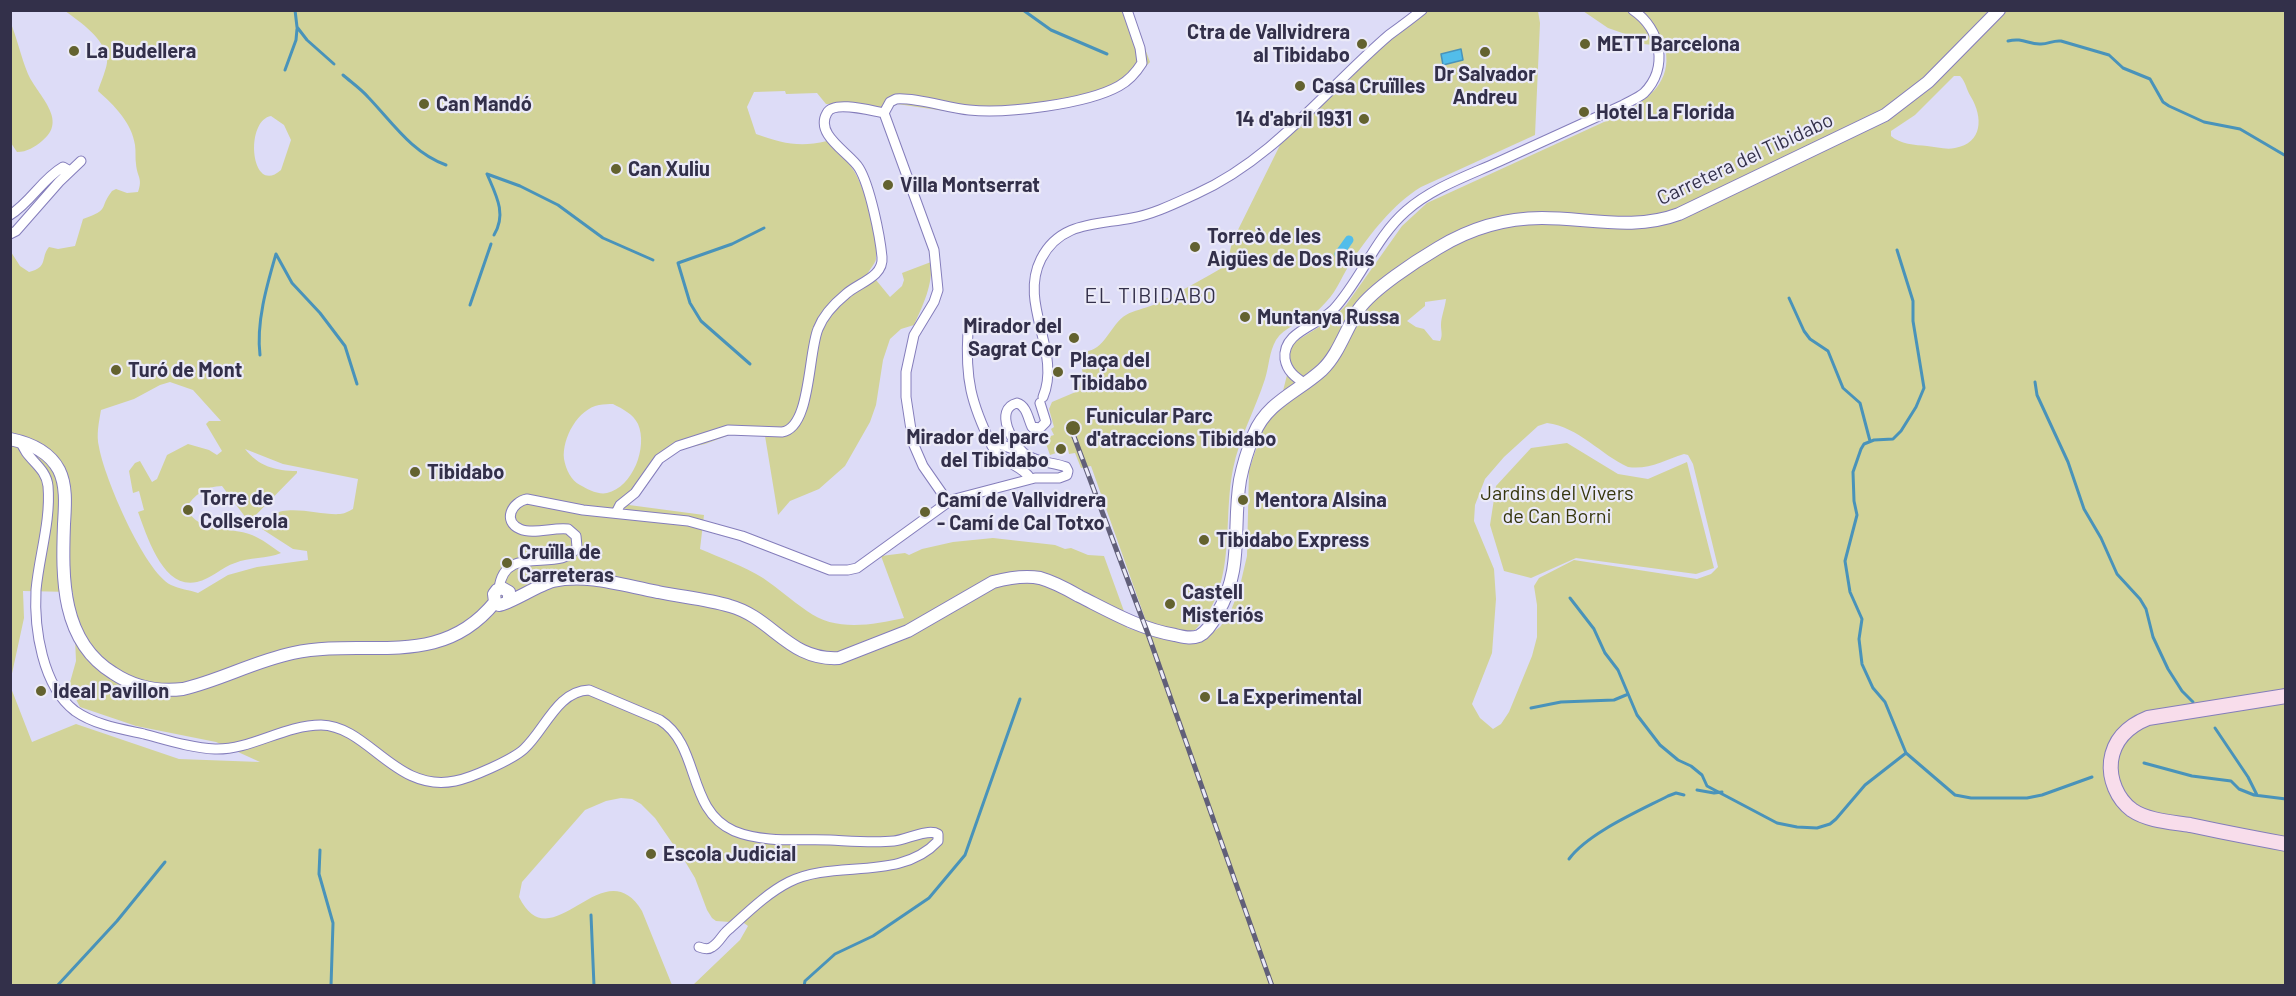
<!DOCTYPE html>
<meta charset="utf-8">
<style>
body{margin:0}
#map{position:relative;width:2296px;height:996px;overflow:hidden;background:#dddcf7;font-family:Barlow,sans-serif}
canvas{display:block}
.frame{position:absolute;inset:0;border:12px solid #33304a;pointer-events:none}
</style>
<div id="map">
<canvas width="2296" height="996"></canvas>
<div class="frame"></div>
</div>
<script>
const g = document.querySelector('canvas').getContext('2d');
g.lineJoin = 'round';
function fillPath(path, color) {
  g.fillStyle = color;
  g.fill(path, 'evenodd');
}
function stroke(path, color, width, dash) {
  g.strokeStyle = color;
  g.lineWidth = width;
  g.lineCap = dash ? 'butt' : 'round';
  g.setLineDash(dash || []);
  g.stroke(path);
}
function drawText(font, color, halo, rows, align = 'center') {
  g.font = font + ' Barlow,sans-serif';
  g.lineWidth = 4.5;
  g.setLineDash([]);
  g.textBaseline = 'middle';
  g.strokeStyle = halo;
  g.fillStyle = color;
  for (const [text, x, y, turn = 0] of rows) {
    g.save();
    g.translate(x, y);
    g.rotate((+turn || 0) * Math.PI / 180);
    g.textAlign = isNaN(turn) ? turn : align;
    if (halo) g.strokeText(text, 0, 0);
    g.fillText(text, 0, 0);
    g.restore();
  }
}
fillPath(new Path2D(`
 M65,11h1066l19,51 -13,14 -19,14 -117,25h-29l-68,-10 -8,-1 -7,7 -28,-7h-35l-9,-11 -31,1 -1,-3 -31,1 -7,15 9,27c27,9 42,14 71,7 8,9 19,17 25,27 13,18 27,69 24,91 -1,5 -7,11 -9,16l9,5 14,17 12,-11 2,-6 -2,-7 29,-11c2,23 -8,43 -17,63l-13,4 -11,10 -7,21 -7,45 -6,17 -25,44 -26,23 -29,12 -12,14 -13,-79 -33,-2 -27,10 -23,5 -14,6 -39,50 75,10 -4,34c21,9 44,17 63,29 15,10 29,23 44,33 28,21 65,14 97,7l-23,-62 24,-3 4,2 13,-6 31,-7 40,-4 62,7 10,4 6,-1 17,7 16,1 21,58 2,14 58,16 14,-2 21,-15 10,-14 9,-23 8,-34 2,-86 15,-44 15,-19 10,-40 -2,-13 6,-11 39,-24 14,-14 56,-79 25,-23 190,-87c21,-11 45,-24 49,-50 1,-6 0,-14 -1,-20l-22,-2 -12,-8 -23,-8 -25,-17h702v974h-1592l47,-45 8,-14 -4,-3 -28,-2 -4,-3 -5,-8 -12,-32 -9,-15 -31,-45 -14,-14 -9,-5 -11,-1 -15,3 -21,9 -63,72 -3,15c33,67 84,-50 123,14l30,74h-661v-297l21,54 44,-18 103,35 81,3 -44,-20 -80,-16 -56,-19 -11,-21 7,-25 -3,-69 -50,-1 1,27 -13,60v-426l9,14 9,6c20,-5 11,-14 20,-25l9,2 17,-3 8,-27c28,-10 15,-10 29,-28l4,-2 11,4 11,-1c5,-14 -1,-15 -2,-28 -1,-6 0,-12 -1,-19 -3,-22 -21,-40 -37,-54 2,-7 10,-25 9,-31 -2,-22 -27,-38 -42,-49zM1954,76h6c6,6 6,13 11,21 12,20 12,46 -16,51 -9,2 -19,-1 -28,-2 -12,-1 -27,-2 -36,-10v-5l24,-16zM271,116l13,9 7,15 -10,30c-30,27 -37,-49 -10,-54zM1446,299c-1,9 -5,18 -5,26 0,7 2,10 -1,16l-7,-1 -9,-11 -8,-2 -9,-6 18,-15v-4zM170,382l23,8 28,31h-12l-3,3 16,27 -5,4 -8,-5 -21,-6 -21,11 -10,24 -5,3 -12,-21 -5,2 -6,8 4,22 6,-2 5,19 -6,2c9,24 25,78 59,70 14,-3 25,-15 38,-19 14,-6 32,-4 46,-10 -9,-6 -19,-14 -29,-18 -23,-9 -52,0 -66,-27 8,-13 20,-22 36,-22l27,36 48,-49v-2c-21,0 -39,-5 -52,-22l38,15 75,15 -5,30c-4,2 -9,5 -13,5 -24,2 -68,-17 -78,15l31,20 14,2 1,9 -51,7 -29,8 -30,18c-8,-3 -19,-4 -27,-8 -27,-14 -67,-108 -72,-138 -3,-12 0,-25 2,-37l33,-11 26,-14zM613,404c10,5 20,10 25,20 10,23 -5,63 -31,69 -9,2 -20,-4 -27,-8 -9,-5 -14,-15 -16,-26 -2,-21 14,-50 35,-54 5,-1 10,-1 14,-1zM1547,423c32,4 54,32 81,44 21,3 37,-7 56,-13l4,1 5,9 25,103 -7,7 -14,5 -123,-19 -35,18 -5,8 3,19v32l-5,19 -23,56 -8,12 -8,5 -13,-11 -8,-14 20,-51 4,-54 -2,-30 -20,-48 1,-16 10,-26 19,-22 34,-31z
 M1426,11h112l2,12 -5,112 -114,52c-28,17 -50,46 -68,72 -10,14 -15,31 -27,43 -4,4 -8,9 -13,12 -12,9 -29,13 -37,26 -7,12 -7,27 -11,39 -10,31 -26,59 -32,90 -11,55 5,116 -38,161l-13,2 -35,-8 -56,-158 -10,2 -6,-15 -6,1 -1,-5 -18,6 -6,-17 10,-3 -3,-6 3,-2 -5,-18 3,-7 26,-11 5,-17 -3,-13 -3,-1 5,-9c22,3 28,-27 44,-36 8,-5 18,-6 27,-10 25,-12 50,-26 74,-40l5,-23 51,-103 118,-109z
 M10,21c7,17 11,36 18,53 10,22 41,46 14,67 -7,6 -15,11 -25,11l-6,-9z
 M1567,443l51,31 30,5 39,-17 27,106 -18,6 -120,-16 -45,20 -27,-7 -14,-46 6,-39 35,-38z`), '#d2d399');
const water = new Path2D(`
 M1461,49l2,11 -20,5 -2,-11z`);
fillPath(water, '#52bdea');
stroke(water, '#4993ba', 1.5);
stroke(new Path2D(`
 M295,10l2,17 10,13 27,24
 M1023,10l28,20 56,24
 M2008,41c15,-4 21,4 33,3 8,0 12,-4 20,-3l48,14 14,13 27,11 13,23 6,4 35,16 36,7 46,27
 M285,70l11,-30 1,-11
 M343,75c8,7 18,14 25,22 24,25 44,56 78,68
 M487,174l33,12 38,19 45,33 50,22
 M487,174c9,21 20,40 7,61
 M1897,250l16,51v20l11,67 -8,19 -15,24 -8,8 -19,1 -10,4 -3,5 -8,23 1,29 3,14 -12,46 5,31 12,27 -3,20 3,25 11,24 12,14 21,51
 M276,254l16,29 28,30 25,33 12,38
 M1789,298l15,33 6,8 18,12 15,37 17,15 10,38
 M470,305l21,-61
 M260,355c-4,-33 7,-70 16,-101
 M750,364l-49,-43 -11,-18 -12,-40 54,-19 32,-16
 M2035,382l2,13 31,67 16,47 17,29 16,36 23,25 6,10 7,28 15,32 14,22 11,11
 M1570,598l24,31 11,24 13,17 19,45 23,30 18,15 13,6 11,9 5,11 70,37 20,4 20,1 13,-4 6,-5 29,-34 41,-32 49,42 16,3h56l15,-3 50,-18
 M1531,708l30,-6 53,-2 12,-5
 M2215,728l33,49 9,18
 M2144,763l48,13 39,5 8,8 15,6 32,4
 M1697,790l17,3 8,-1
 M320,850l-1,24 14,49 -2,63
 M1569,859c19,-26 70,-48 99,-63l8,-3 8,2
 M591,915l3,71
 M57,986l60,-65 48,-59
 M804,986l1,-5 30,-27 38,-18 56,-38 36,-43 55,-156`), '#4993ba', 3);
stroke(new Path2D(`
 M1339,254l10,-14`), '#52bdea', 9);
const minor = new Path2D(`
 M884,113l50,137 4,40 -4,12 -20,33 -8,37v25l7,46 10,23 25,36
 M884,113l6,-11 6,-3c19,-2 52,9 73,11 37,4 118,-6 150,-24 9,-5 18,-15 23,-23l-2,-15 -13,-38
 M10,215c21,-13 32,-36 53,-48l7,4
 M10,234l6,-3 43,-49 22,-21
 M968,331c-3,48 3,72 24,115l5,-3 24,9
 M1304,383c-9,-6 -17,-12 -19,-24 -3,-27 32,-33 48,-49 28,-30 42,-72 73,-99 26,-23 61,-35 92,-49 42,-19 84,-38 125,-57 7,-4 15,-7 21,-12 25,-25 17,-64 -11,-83
 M1043,397c19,-45 -25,-93 -2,-138 19,-38 57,-34 91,-41 22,-4 44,-15 64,-24 78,-35 130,-105 193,-159 11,-8 22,-16 33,-25
 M21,441c4,18 25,25 27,45 3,35 -9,70 -12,104 -2,38 6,96 39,121 20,14 46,18 69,23 23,6 47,14 71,15 36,1 69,-24 106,-24 48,1 74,68 134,56 16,-3 57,-21 69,-32 21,-19 33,-58 65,-59l71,30c41,26 26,90 74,111 29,12 65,8 96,9 21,1 43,3 64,1 12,-1 34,-13 44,-7v7c-38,41 -104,18 -149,41 -22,11 -42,31 -61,48 -6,5 -9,13 -16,17 -4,3 -8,2 -13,0
 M992,446c10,18 29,18 39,33
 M616,513l4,-8 15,-12 24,-34 19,-13 50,-16 54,2c29,-4 26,-79 36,-103 5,-13 17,-26 28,-35 12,-11 38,-17 36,-37 -2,-21 -12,-71 -23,-89 -9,-15 -45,-33 -32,-55 7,-13 45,-2 57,0
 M499,589c5,-48 62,-14 78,-42l-1,-11 -8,-7c-15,-2 -35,6 -48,0 -18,-8 -8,-27 7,-30l56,11 105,11 54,15 88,34h18l9,-2 94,-68 84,-22h24l8,-3 1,-4 -2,-4c-13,-5 -29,-4 -41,-13 -12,-9 -32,-45 -8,-51 10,3 11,16 15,24l8,1 6,-6 -6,-19`);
const tertiary = new Path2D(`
 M10,439c20,4 39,12 49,31 8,16 6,37 5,54 -2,54 -3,117 49,149 21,14 45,19 70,16 38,-9 72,-28 110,-36 73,-16 146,18 202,-51
 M495,602l4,3c10,-1 39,-20 54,-24 34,-8 72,5 105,11 24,5 49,7 72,14 43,12 59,55 109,52l69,-27 85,-49c15,-4 31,-7 47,-4 14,4 27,11 39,18 32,16 61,33 96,39 8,2 16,4 24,1 8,-4 14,-14 18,-22 27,-45 15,-86 23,-134 3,-15 8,-31 14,-46 13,-32 44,-42 68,-64 17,-16 24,-42 37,-61 14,-20 57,-48 79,-61 31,-19 67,-30 104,-30 46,0 92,13 137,-4l206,-99 43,-33 71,-72
 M495,602l-1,-8 3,-4 5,-2 7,4v8`);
const secondary = new Path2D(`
 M2286,696l-138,22c-20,8 -34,21 -37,43 -2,18 6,38 21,49 16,11 40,12 58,15 32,7 64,13 96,19`);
stroke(minor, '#847dbb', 11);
stroke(tertiary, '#847dbb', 14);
stroke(secondary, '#847dbb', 16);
stroke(minor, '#fff', 9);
stroke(tertiary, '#fff', 12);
stroke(secondary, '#f8ddeb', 14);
const rail = new Path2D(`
 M1073,434l75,200 124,352`);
stroke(rail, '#615f79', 5);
stroke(rail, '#ebeaf8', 3, [9]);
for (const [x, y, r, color] of [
 [1362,44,6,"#63622f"],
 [1585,44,6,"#63622f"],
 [74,51,6,"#63622f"],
 [1485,52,6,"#63622f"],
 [1300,86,6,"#63622f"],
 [424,104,6,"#63622f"],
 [1584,112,6,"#63622f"],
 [1364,119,6,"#63622f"],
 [616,169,6,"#63622f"],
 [888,185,6,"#63622f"],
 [1195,247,6,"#63622f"],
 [1245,317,6,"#63622f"],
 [1074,338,6,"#63622f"],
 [116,370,6,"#63622f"],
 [1058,372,6,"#63622f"],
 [1073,428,8,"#63622f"],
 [1061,449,6,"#63622f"],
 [415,472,6,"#63622f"],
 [1243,500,6,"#63622f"],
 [188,510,6,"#63622f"],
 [925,512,6,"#63622f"],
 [1204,540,6,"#63622f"],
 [507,563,6,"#63622f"],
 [1170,604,6,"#63622f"],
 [41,691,6,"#63622f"],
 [1205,697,6,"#63622f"],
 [651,854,6,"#63622f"]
]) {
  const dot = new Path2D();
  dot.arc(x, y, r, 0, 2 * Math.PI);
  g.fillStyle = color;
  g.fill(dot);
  stroke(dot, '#ebeaf8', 2);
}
drawText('bold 20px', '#33304a', '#ebeaf8', [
 ["Ctra de Vallvidrera",1350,32,"right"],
 ["al Tibidabo",1350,55,"right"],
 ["METT Barcelona",1597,44],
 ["La Budellera",86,51],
 ["Dr Salvador",1485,74,"center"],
 ["Andreu",1485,97,"center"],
 ["Casa Cruïlles",1312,86],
 ["Can Mandó",436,104],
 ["Hotel La Florida",1596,112],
 ["14 d'abril 1931",1352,119,"right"],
 ["Can Xuliu",628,169],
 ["Villa Montserrat",900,185],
 ["Torreò de les",1207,236],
 ["Aigües de Dos Rius",1207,259],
 ["Muntanya Russa",1257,317],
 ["Mirador del",1062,326,"right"],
 ["Sagrat Cor",1062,349,"right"],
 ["Plaça del",1070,360],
 ["Tibidabo",1070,383],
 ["Turó de Mont",128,370],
 ["Funicular Parc",1086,416],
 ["d'atraccions Tibidabo",1086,439],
 ["Mirador del parc",1049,437,"right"],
 ["del Tibidabo",1049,460,"right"],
 ["Tibidabo",427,472],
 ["Torre de",200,498],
 ["Collserola",200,521],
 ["Camí de Vallvidrera",937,500],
 ["- Camí de Cal Totxo",937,523],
 ["Mentora Alsina",1255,500],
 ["Tibidabo Express",1216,540],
 ["Cruïlla de",519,552],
 ["Carreteras",519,575],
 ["Castell",1182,592],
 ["Misteriós",1182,615],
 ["Ideal Pavillon",53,691],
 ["La Experimental",1217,697],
 ["Escola Judicial",663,854]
], 'left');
drawText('20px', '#33304a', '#ebeaf8', [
 ["Carretera del Tibidabo",1745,159,-25]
]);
drawText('20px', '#36360d', '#ebeaf8', [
 ["Jardins del Vivers",1557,493],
 ["de Can Borni",1557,516]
]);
g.letterSpacing = '1.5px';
drawText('21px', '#33304a', '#ebeaf8', [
 ["EL TIBIDABO",1151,296]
]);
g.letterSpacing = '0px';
</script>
